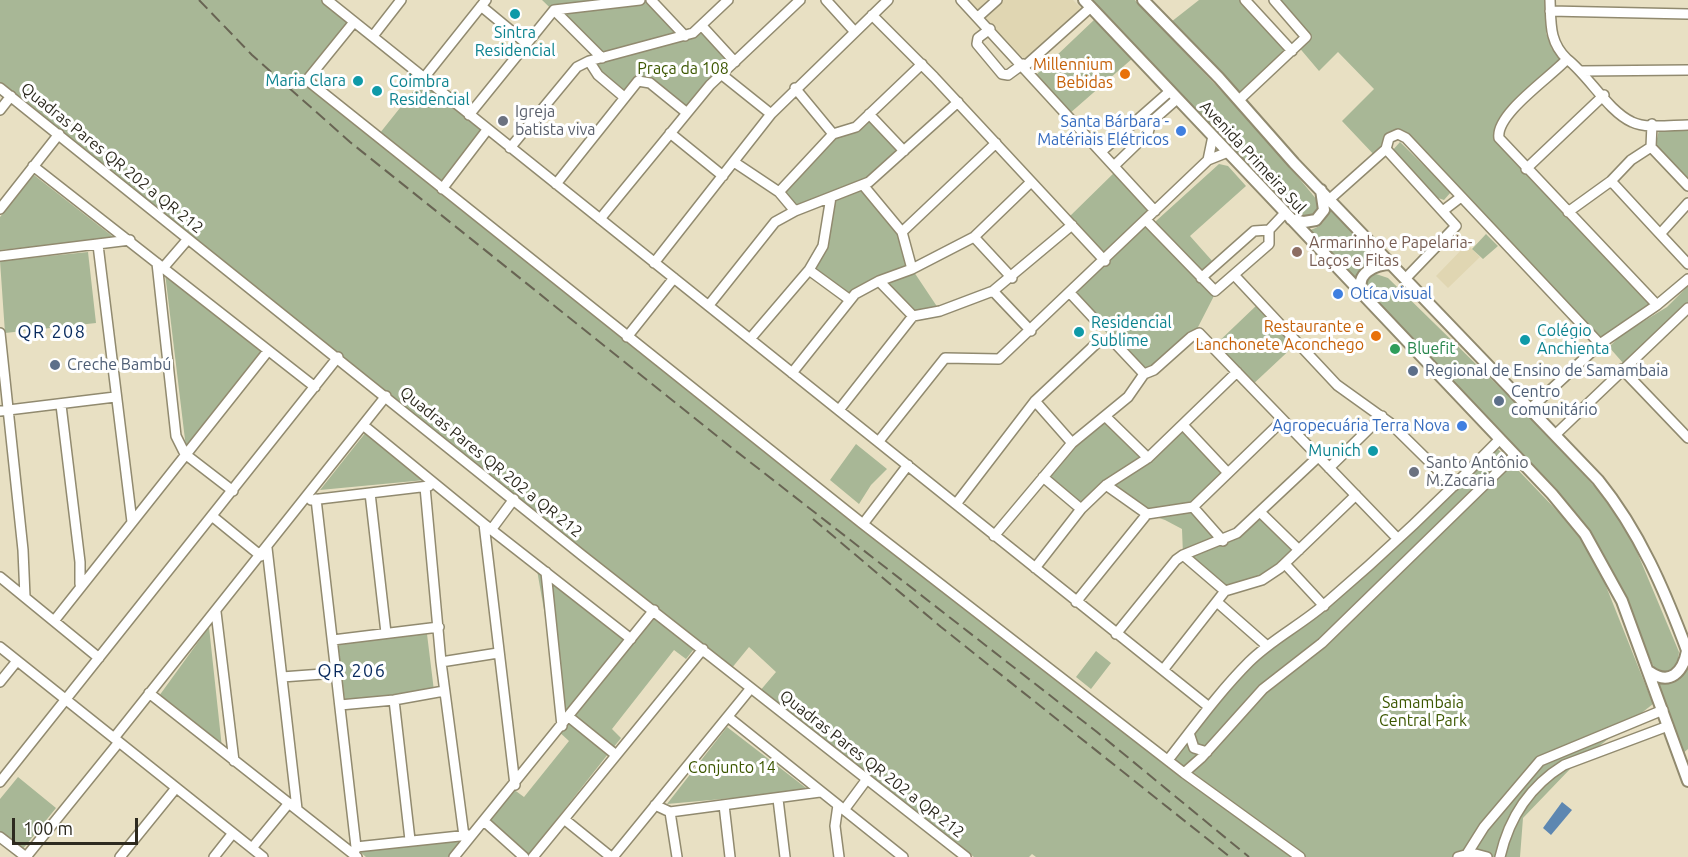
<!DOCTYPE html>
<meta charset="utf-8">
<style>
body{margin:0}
#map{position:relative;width:1688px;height:857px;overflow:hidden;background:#e8e0c3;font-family:Ubuntu,sans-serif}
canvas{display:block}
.scale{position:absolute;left:12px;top:818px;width:126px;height:27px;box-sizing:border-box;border:3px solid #2d2a1f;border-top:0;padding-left:8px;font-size:18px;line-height:21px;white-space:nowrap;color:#2d2a1f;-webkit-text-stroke:4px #fff;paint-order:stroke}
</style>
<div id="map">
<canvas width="1688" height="857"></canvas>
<div class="scale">100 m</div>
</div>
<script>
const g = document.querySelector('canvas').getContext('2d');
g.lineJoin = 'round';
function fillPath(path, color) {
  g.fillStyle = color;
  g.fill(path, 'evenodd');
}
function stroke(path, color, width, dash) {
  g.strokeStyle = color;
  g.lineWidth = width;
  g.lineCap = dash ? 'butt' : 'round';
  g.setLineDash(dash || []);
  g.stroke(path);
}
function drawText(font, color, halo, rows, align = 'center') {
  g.font = font + ' Ubuntu,sans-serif';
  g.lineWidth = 6;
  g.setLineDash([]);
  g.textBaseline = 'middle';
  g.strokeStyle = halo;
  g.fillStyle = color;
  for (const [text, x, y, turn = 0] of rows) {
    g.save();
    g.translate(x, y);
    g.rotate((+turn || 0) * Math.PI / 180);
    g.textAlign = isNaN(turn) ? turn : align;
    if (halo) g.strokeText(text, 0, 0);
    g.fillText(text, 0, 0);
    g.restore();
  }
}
fillPath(new Path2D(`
 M968,0h105l10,10 -55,53z
 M1467,244l13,13 -32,31 -12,-12z`), '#e0d6b2');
fillPath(new Path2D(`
 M0,0h327l26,23 -45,57 68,58 47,-59 64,51 -45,59 726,571 66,-83 58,-48 204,-182 66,69 32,40 59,148 -82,64 -48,50 -3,39h-484l-4,-3 -3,3h-55l-215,-165 17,-20 -27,-25 -18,22 -731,-586z
 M542,0h109l34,36 17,-10 33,36 -48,51 -40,-31 -9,-1 -14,16 -35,-36 13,-3z
 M1089,0h46l130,137 52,63 2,10 -7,9 -12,-2 -63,-61z
 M1199,0h41l51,50 -54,48 -66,-76z
 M1270,0h280l1,24 -5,9 6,16 15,10 -46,43 -23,31 159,172 -56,41 -201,-209 -23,21 -35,-37 32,-32 -36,-37 -19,19 -22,-26 7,-8z
 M1095,19l38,39 -64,56 -35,-37z
 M869,114l35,37 -40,34 38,47 10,37 28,42 -27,5 -34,-35 -29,19 -41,-30 14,-24 7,-48 -35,13 -16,-19 59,-58z
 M1688,129v52l-33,-34 4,-17z
 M1400,142l51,50 -7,8 -6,-2 -46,-47z
 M1219,164l9,2 18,20 -56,50 24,27 -13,13 -46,-52 1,-3z
 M1119,168l36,43 -9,8 70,73 -19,37 -53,45 -73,-80 33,-33 -37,-42z
 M34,175l82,64 -116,11v-33z
 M1328,204l50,56 -14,10 -6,14 -52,-53c17,-4 21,-10 22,-27z
 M1486,234l12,12 -15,13 -11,-10z
 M88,252l8,71 -91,10 -5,-72z
 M165,273l99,77 -78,98z
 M1376,274l12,4 137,134 72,77 32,44 50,119 -2,14 -8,10h-11l-58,-125 -227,-251 -7,-11 2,-12z
 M1688,286v16l-65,61 -14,-16 12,-12 46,-28z
 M1258,304l38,40 -46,43 -36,-41z
 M1106,417l42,41 35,-33 45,48 -35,34 29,35 38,-30 39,38 -19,18 -55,23 -42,-36 -1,-26 -17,-9 -18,-6 -41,-29 -25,24 -38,-32z
 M366,432l59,48 -105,10z
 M856,444l31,25 -16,16 -12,19 -29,-24z
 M537,570l88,70 25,-27 44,36 -8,10 -12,-9 -62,79 9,9 -12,15 -46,-35z
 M209,627l13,121 -63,-52z
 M427,634l7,57 -89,11 -7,-58z
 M1096,651l15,12 -20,26 -15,-12z
 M1688,669v80l-6,5 -27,-74c15,4 23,2 33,-11z
 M563,719l45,35 -81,103 -45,-38 27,-33 15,11 45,-56 -13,-12z
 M727,727l83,64 -143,13z
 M18,777l38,31 -34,42 -22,-18v-33z
 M465,837l-17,20h-82l-7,-6z`), '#a8b796');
fillPath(new Path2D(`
 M1562,802l10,8 -21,25 -8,-7z`), '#5d87b1');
const minor = new Path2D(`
 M327,0l882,707
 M651,0l34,36
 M826,0l29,32
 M961,0l194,211
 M1245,0l47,51
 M1550,0c1,23 -1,42 17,59 -16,18 -72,55 -68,79l158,167
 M481,6l46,38
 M554,10l48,48
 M1550,11l138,3
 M872,15l62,62 171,184
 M978,17l19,-17
 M354,22l-47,58 556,444 321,249 116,84
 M702,26l33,36
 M990,29l-12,9 -1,6 25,30 6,1 15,-11
 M373,36l28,-36
 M1567,59c22,17 41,52 65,63 14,7 40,3 56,3
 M589,61l9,14 26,22
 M1025,66l66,-59
 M1582,71l106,-1
 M721,74l50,40
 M423,79l63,-79
 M0,88l583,468 383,301
 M1239,100l67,-63 -32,-37
 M0,110l11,-14
 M869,114l35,37
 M469,115l85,-105 86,-10
 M1652,124l-1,23 37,39
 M670,133l53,43
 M833,134l23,-7 66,-63
 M510,148l67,-81 12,-6 104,-28 35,-33
 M1102,151l68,-60
 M1208,160l5,-24
 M734,162l45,30 16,19
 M1115,165l33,-32 3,-11 26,-23
 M33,166l282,221
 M1526,169l78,-74
 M1611,181l49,53
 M556,184l82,-103 12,2 37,30
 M863,185l39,47
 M442,189l45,-59
 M779,192l54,-58 -38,-46
 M1331,198l55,-49
 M1688,203l-28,31 28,30
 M0,209l59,-75
 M1444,210l17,-13
 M1568,212l43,-31 20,-21 20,-13
 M600,219l110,-134 90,-85
 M1146,220l69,71 54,-47v-14
 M1269,230l16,-17
 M974,237l38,41
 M98,245l34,277
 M0,256l130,-16
 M157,263l19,173 9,18 48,37
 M654,263l117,-149 117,-114
 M163,268l25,-29
 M912,269l-10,-37 94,-89
 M809,270l41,30
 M1235,276l102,109 53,38 64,63
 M1201,278l53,-47 15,-1
 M1406,278l50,-52 -70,-77 3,-11 9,-4 8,4 194,206
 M879,281l34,35
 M993,291l38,40
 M1071,294l27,29
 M709,305l66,-83 20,-11 74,-29 89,-80
 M0,333l23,217 2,47
 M627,337l47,-59
 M750,339l59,-69 14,-24 8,-49
 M1622,369l66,69
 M792,373l63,-79 24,-13 33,-12 62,-32 57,-55
 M1035,401l37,42
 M61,405l19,157v22
 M1530,409l70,-65 57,-39 31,-26
 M839,410l74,-94 27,-5 53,-20 79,-66
 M0,411l115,-14
 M1106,417l42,41
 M363,425l121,99 147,115
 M1183,425l45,48
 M1555,435l133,-127
 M879,441l66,-83 54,1 209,-199 20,-8
 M1329,468l53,-52
 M1043,477l38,32
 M1106,485l41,29
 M425,487l16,175 23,174
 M370,493l16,140
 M316,499l40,348
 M311,500l118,-14
 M956,504l79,-103 64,-60 13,-1 32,34
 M1193,507l30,34
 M1260,512l39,38
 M212,516l49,40
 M484,524l31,261
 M863,524l45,-59
 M491,530l23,-31
 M994,536l78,-93 56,-46 16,-23 10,-4 37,-33 8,-4 199,206
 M267,548l30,261
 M1183,555l42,36
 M1285,564l39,42
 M1035,568l46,-59 25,-24 42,-27 89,-86
 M546,572l16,154
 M0,577l99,81
 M1076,602l71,-88 46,-7 90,-87
 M1217,602l49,43
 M216,612l18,149
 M54,621l214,-270
 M1116,634l60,-74 7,-5 54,-22 81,-76
 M333,640l106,-13
 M0,647l263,210
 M441,662l57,-9
 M1163,670l62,-79 37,-11 18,-12 76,-73
 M282,677l54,-4
 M0,682l17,-21
 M149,693l208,164
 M394,700l16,140
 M340,705l54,-5 50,-9
 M569,717l47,38
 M728,717l175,140
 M1189,733l5,15 13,4
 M114,738l272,-342
 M1168,760c26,-33 51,-68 81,-98 23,-23 52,-37 76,-58 61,-52 119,-107 175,-165
 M1184,773l17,-15 62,-69 59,-46 193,-188
 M0,782l338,-425
 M778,799l7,58
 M655,805l15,7 150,-20
 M724,805l6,52
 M838,805l-3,21 4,31
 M844,810l23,-31
 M670,812l7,45
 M564,819l47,38
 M485,822l39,35
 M0,837l26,20 93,-115
 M252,848l37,-45
 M355,851l1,-4 113,-12
 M1467,854l17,-27 56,-66 123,-51
 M120,857l56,-69
 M214,857l19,-24
 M454,857l200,-247
 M533,857l170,-208
 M613,857l138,-169
 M1458,857l14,-4 15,4
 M1500,857c9,-39 30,-71 64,-92l104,-39`);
const major = new Path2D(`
 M1084,0l468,494 33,40 37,67 66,180
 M1143,0l76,78 75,85 304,317c42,52 67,111 90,173
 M1291,219l13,3 12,-2 8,-10 -3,-20
 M1363,294c-10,-21 13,-30 29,-30
 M1650,672c20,14 33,0 37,-21`);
stroke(minor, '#918a6f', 12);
stroke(major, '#918a6f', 14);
stroke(minor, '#fff', 9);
stroke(major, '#fff', 10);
stroke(new Path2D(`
 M199,0l53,55 98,87 382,306 365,284 152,125
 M813,519l128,108 289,230`), '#686453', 2, [12, 6]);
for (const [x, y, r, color] of [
 [515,14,6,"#0f9aa8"],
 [1125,74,6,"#e8710a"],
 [358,81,6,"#0f9aa8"],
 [377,91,6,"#0f9aa8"],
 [503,121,6,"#6b7280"],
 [1181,131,6,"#3f7fe0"],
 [1297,252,6,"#8d6e63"],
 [1338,294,6,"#3f7fe0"],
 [1079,332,6,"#0f9aa8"],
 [1376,336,6,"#e8710a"],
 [1525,340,6,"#0f9aa8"],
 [1395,349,6,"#2e9e5b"],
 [55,365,6,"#5c6f8a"],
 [1413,371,6,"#5c6f8a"],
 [1499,401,6,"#5c6f8a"],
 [1462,426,6,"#3f7fe0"],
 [1373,451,6,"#0f9aa8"],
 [1414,472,6,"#6b7280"]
]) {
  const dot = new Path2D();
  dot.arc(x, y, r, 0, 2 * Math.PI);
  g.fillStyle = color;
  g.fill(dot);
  stroke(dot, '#fff', 2);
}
drawText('16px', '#0d838f', '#fff', [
 ["Sintra",515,33,"center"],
 ["Residencial",515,51,"center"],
 ["Maria Clara",346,81,"right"],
 ["Coimbra",389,82],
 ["Residencial",389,100],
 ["Residencial",1091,323],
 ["Sublime",1091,341],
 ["Colégio",1537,331],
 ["Anchienta",1537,349],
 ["Munich",1361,451,"right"]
], 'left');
drawText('16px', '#c56008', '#fff', [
 ["Millennium",1113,65],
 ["Bebidas",1113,83],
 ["Restaurante e",1364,327],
 ["Lanchonete Aconchego",1364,345]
], 'right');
drawText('16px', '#3c5700', '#fff', [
 ["Praça da 108",683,69],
 ["Samambaia",1423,703],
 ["Central Park",1423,721],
 ["Conjunto 14",732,768]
]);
drawText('16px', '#5b616d', '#fff', [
 ["Igreja",515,112],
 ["batista viva",515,130],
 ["Santo Antônio",1426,463],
 ["M.Zacaria",1426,481]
], 'left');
drawText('16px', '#366cbe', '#fff', [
 ["Santa Bárbara -",1169,122],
 ["Matériais Elétricos",1169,140],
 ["Otíca visual",1350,294,"left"],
 ["Agropecuária Terra Nova",1450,426]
], 'right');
drawText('16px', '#2d2a1f', '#fff', [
 ["Avenida Primeira Sul",1253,157,47],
 ["Quadras Pares QR 202 a QR 212",112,158,39],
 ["Quadras Pares QR 202 a QR 212",491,462,39],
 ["Quadras Pares QR 202 a QR 212",872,764,38]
]);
drawText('16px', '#785e54', '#fff', [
 ["Armarinho e Papelaria-",1309,243],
 ["Laços e Fitas",1309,261]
], 'left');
drawText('16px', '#27864d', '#fff', [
 ["Bluefit",1407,349]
], 'left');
drawText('16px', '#4e5e75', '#fff', [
 ["Creche Bambú",67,365],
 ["Regional de Ensino de Samambaia",1425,371],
 ["Centro",1511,392],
 ["comunitário",1511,410]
], 'left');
g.letterSpacing = '1.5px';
drawText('18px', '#082a5e', '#fff', [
 ["QR 208",52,332],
 ["QR 206",352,671]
]);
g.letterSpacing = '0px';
</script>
